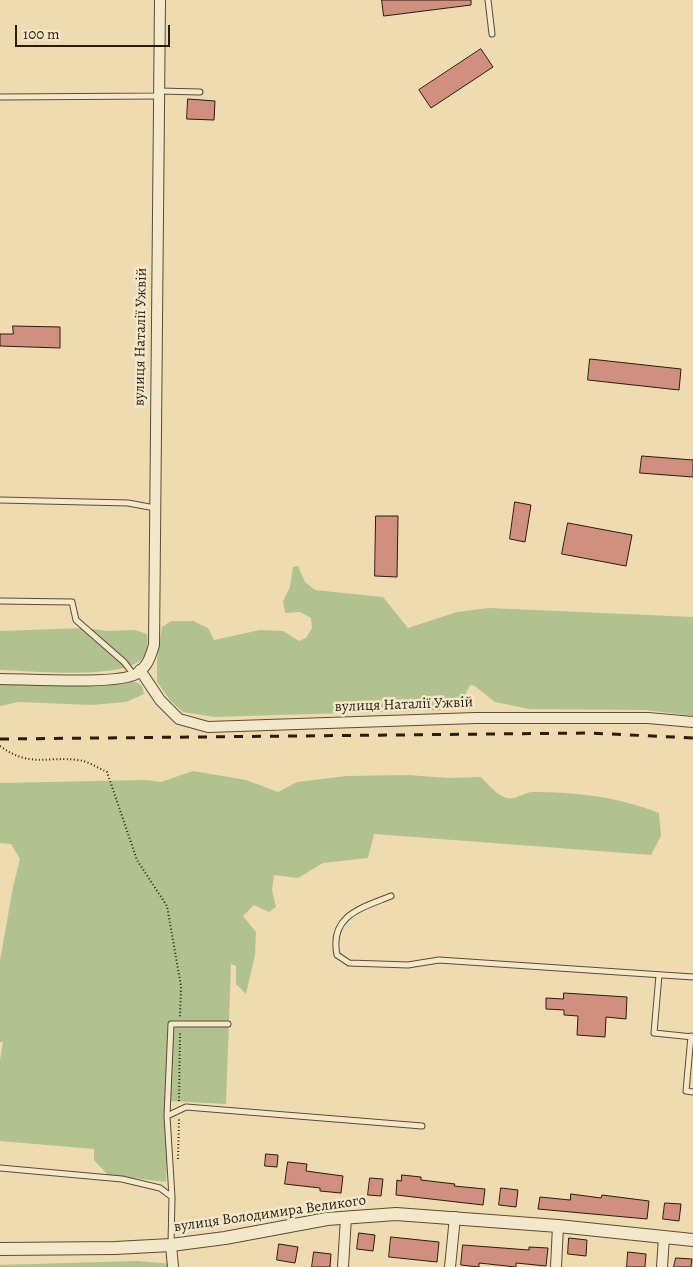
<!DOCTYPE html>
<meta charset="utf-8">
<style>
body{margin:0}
#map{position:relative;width:693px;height:1267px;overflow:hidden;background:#eedbaf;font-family:Alegreya,serif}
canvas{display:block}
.scale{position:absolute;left:15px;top:25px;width:155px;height:22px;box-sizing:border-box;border:2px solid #2a1c0e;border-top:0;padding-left:6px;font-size:15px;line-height:18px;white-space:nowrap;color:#2a1c0e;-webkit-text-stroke:4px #f4e8cb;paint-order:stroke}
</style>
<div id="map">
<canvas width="693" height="1267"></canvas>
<div class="scale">100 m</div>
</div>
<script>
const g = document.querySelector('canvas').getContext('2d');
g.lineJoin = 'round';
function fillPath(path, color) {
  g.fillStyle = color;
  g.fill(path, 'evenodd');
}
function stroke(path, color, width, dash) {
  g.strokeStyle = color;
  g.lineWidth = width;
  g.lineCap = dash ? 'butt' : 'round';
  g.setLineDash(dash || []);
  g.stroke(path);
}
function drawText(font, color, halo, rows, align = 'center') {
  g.font = font + ' Alegreya,serif';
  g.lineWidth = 5;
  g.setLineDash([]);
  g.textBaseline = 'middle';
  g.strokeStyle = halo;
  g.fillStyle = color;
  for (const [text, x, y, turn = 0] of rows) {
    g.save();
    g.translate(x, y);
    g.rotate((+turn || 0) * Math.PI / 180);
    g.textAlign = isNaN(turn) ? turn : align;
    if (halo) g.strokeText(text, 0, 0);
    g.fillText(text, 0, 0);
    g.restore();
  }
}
fillPath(new Path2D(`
 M298,566l7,16 10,8 68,7 25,31 49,-16 32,-4 204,9v99l-47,-6 -117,-1 -34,-7 -20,-16 -5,-1 -7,14 -20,11 -229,7 -31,-5 -13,-12 -13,-18v-23l5,-32 9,-6h22l15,7 6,12 46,-10 23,1 16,10 7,-3 6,-10 -1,-10 -11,-6 -15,1 -2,-12 7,-14 3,-20z
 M85,628l23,3 27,-1 12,4c1,8 1,19 -5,25 -22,21 -111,12 -142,11v-39z
 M136,682l6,4 2,8 -18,8 -34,3 -73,-3 -19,4v-22l104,1z
 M193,771l53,9 32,12 19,-10 50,-6 61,-1 40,3 33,-1c6,6 15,17 23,20 11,5 19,-5 29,-5 43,0 86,5 126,21l2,23 -10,19 -277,-21 -6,24 -45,5 -25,15 -24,-3 -2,15 4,17 -7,5 -15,-7 -11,11 13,16 -1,23 -9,39 -10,-10v-18l-5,-2 -5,140 -56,-3 -4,81 -58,-7 -14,-15v-11l-94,-8v-81l3,-18h-3v-81l13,-74 7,-28 -9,-15 -11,-1v-60l146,-3 15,2z
 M137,1261l36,3v3h-173v-2z`), '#b2c190');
const building = new Path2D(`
 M382,0h89v5l-87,11z
 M481,49l12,18 -62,41 -12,-18z
 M188,99l27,2 -1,19 -27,-1z
 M13,326l47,1v21l-60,-2v-12h13z
 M590,359l91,10 -2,21 -91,-10z
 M642,456l51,4v17l-53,-4z
 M515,502l16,3 -6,37 -15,-3z
 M376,516h22l-1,61 -22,-1z
 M568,523l64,12 -6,31 -64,-12z
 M564,993l63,4 -1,22 -20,-2 -1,20 -28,-2 1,-19 -14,-1v-5l-18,-1v-11l17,1z
 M266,1154l12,1 -1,12 -12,-1z
 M288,1162l19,2 -1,7 37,5 -2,17 -21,-2v-3l-35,-4z
 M402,1175l19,2v3l34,4 -1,2 31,3 -2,16 -87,-10 1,-15 4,1z
 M370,1178l13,1 -2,17 -13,-1z
 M501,1188l17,2 -2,17 -17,-2z
 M571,1194l30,4 1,-3 47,6 -2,18 -109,-10 2,-12 30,3z
 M665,1203l16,1 -2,17 -16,-2z
 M359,1233l16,2 -2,16 -16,-2z
 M391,1237l48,5 -2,20 -48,-5z
 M569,1238l18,2 -1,16 -18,-2z
 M279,1244l19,3 -3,16 -18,-3z
 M463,1245l66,5v-3l19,1 -2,18 -30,-3v4l-37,-4v4l-18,-2z
 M314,1252l17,2 -1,13h-18z
 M628,1252l18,2 -1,13h-18z
 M676,1258l16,1 -1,8h-17z`);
fillPath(building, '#d18f80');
stroke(building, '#2a1c0e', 1);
const service = new Path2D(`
 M488,0l4,34
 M159,91l41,1
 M0,97l158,-1
 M0,500l128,3 27,5
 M0,601l72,1 4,18 48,42 10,13
 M391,896c-29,12 -62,19 -54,59l12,8 59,2 31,-5 254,17
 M659,975l-5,58 39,4
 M691,1036l-5,55 7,1
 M167,1116l4,-92h57
 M0,1168l122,11 38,9 12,9
 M171,1244l1,-47 -5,-81 19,-9 236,19`);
const minor = new Path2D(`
 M140,670l20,30 19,19 29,8 268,-9h172l45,4
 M0,679c26,0 118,6 136,-5 12,-8 14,-16 18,-29l6,-645
 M171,1245l2,22
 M343,1267l3,-50
 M450,1267l5,-50
 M556,1267l2,-41
 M662,1267l2,-30`);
const tertiary = new Path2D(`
 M0,1249l115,-1 56,-3 54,-7 102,-19 69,-5 162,12 135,14`);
stroke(service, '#5b4c36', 7);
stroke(minor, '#5b4c36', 12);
stroke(tertiary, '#5b4c36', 14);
stroke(new Path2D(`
 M0,746c30,22 46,10 78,14 10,1 20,8 29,12l30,88 30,46 14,80 -1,31
 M179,1101l1,-70
 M178,1159l1,-40`), '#2a1c0e', 2, [1, 2.5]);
stroke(service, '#f4e8cb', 5);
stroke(minor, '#f4e8cb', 10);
stroke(tertiary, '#f4e8cb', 12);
stroke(new Path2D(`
 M0,739l590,-6 103,5`), '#2a1c0e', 3, [9, 9]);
drawText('15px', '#2a1c0e', '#f4e8cb', [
 ["вулиця Наталії Ужвій",141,337,-89],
 ["вулиця Наталії Ужвій",404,705,-2],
 ["вулиця Володимира Великого",270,1214,-8]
]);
</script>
